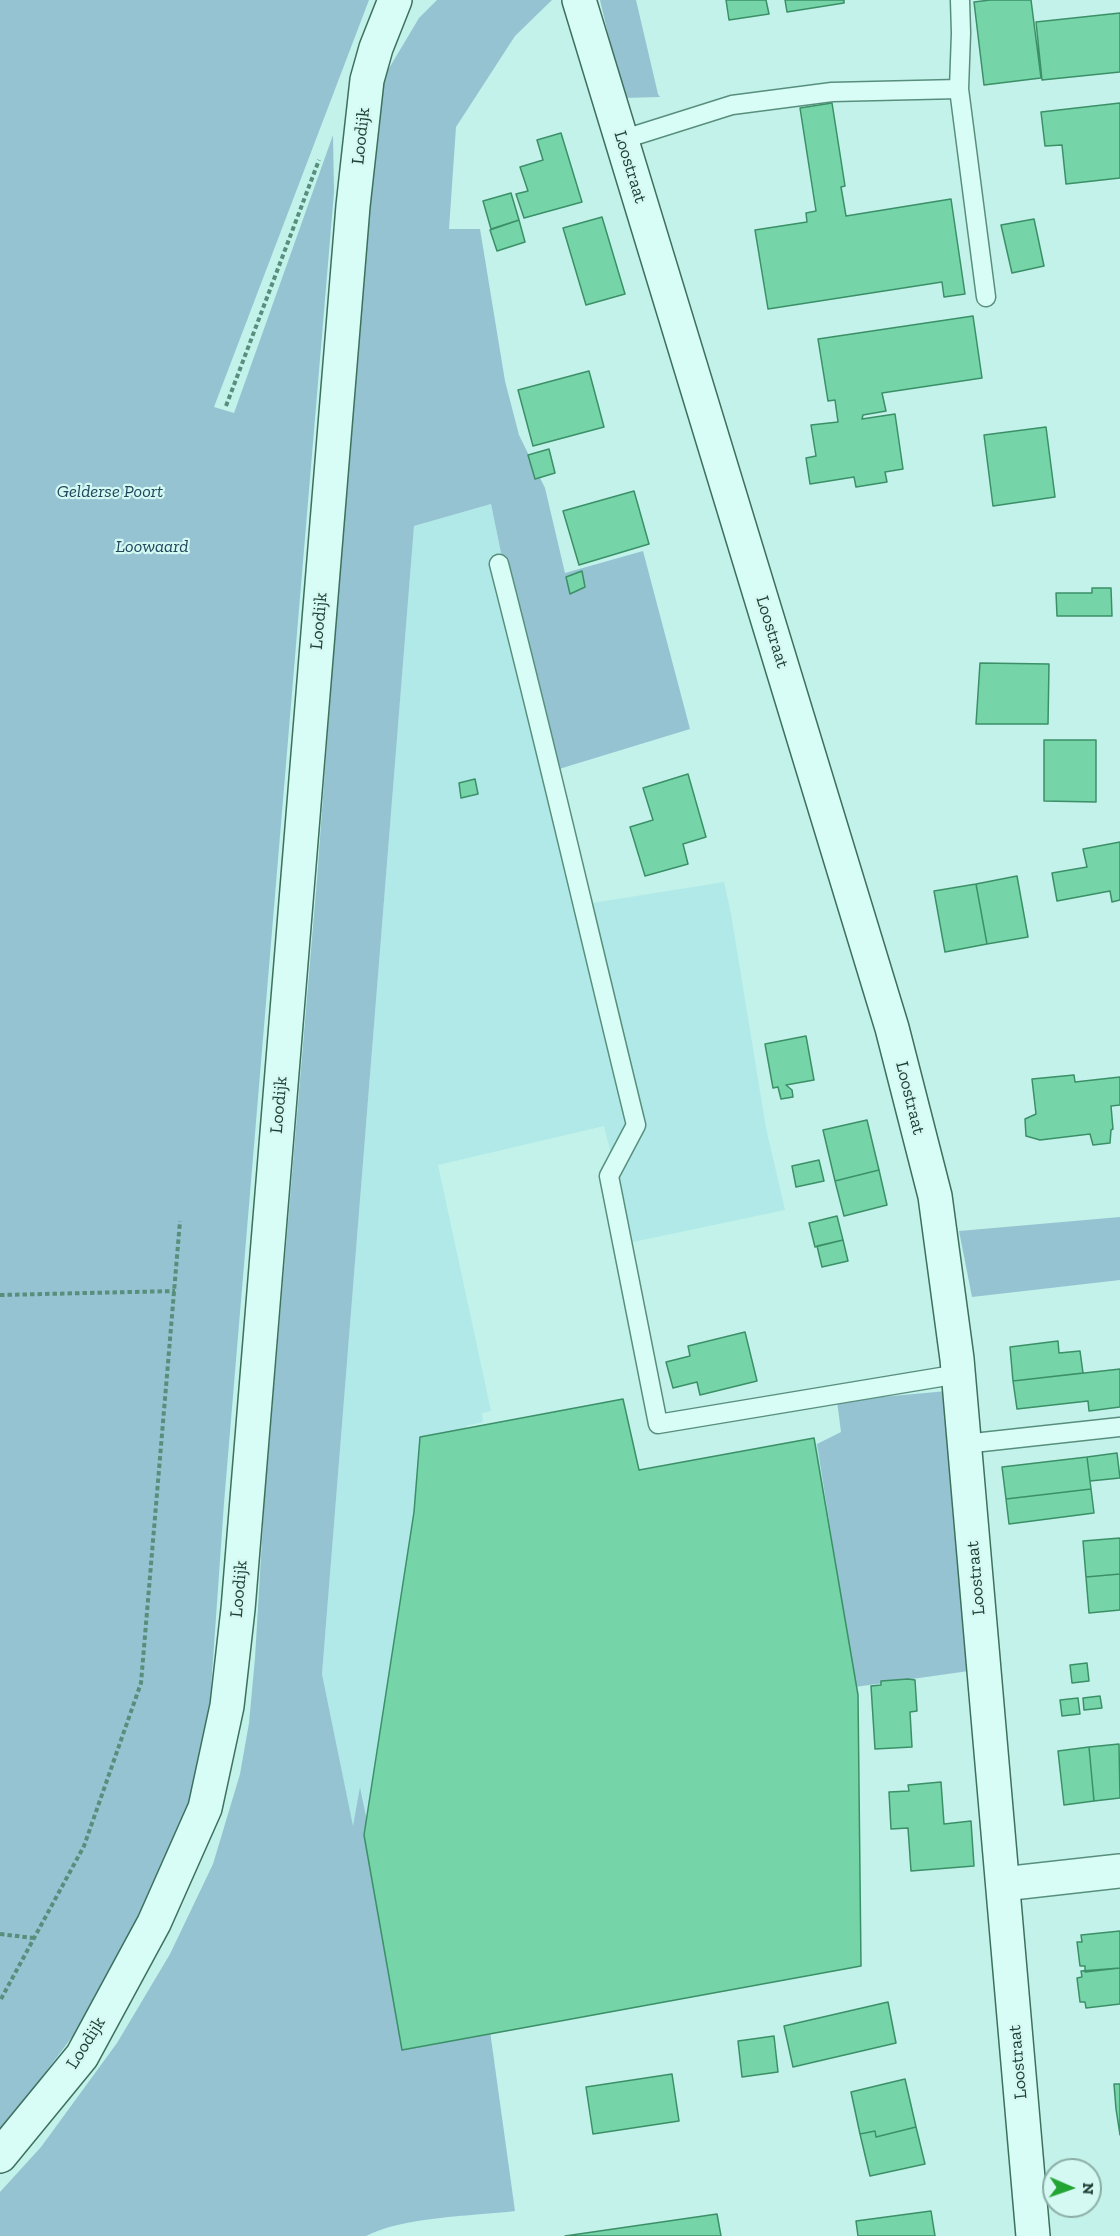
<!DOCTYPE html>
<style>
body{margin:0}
#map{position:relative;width:1120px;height:2236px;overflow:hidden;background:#c3f2ea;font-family:"Zilla Slab",serif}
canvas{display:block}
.north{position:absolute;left:1042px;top:2158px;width:60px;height:60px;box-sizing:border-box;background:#d4f9f3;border:2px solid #8baea5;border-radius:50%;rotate:92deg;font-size:16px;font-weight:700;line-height:24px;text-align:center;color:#1d3d31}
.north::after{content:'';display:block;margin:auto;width:21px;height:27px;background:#22a432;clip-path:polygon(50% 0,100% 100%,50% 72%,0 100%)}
</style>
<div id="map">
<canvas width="1120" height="2236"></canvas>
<div class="north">N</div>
</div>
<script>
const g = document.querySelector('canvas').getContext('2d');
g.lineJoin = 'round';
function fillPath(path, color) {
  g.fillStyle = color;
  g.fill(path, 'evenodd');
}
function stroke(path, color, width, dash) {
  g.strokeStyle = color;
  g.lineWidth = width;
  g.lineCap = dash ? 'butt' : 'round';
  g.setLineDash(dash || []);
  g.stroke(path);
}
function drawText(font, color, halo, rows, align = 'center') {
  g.font = font + ' "Zilla Slab",serif';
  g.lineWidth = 4.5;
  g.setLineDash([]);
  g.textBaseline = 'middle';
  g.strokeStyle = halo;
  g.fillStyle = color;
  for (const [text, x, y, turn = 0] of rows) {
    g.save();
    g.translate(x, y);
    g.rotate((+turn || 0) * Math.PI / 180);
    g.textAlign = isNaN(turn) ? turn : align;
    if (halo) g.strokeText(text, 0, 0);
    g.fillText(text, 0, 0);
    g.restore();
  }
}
fillPath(new Path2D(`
 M491,504l55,269 40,131 138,-22 7,32 35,214 19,82 -152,32 -29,-116 -166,39 53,246 -9,2 1,9 -17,4 20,75 286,-52 45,-5 41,257 -1,266 -443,78 -53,-256 -8,39 -31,-154 92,-1148z`), '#b0e9e7');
fillPath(new Path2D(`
 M0,0h369l-155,407 20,6 99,-278 1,57 -110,1311 -15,214 -8,48 -25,85 -92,171 -84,112z
 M437,0h115l-37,36 -59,91 -7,102h31l25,152 14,54 26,53 20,85 78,-22 47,178 -144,44 -55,-269 -77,22 -92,1148 31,152 7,-39 54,257 76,-13 25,180c-42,5 -113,6 -149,25h-366v-44l41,-45 76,-104 53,-89 43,-90 27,-90 9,-51 6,-65 9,-152 53,-627 56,-765 9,-34 37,-62z
 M600,0h36l22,94 2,3 -37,1z
 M1120,1217v63l-148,17 -13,-66z
 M947,1391l29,279 -121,17 -38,-243 24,-12 -4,-31z`), '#96c3d2');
const building = new Path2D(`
 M726,0h40l3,14 -40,6z
 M785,0h59v3l-57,9z
 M990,0h41l10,78 -57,7 -10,-83z
 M1120,13v59l-78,8 -6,-58z
 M832,103l13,83 -4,1 5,29 105,-17 14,95 -21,3 -2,-15 -174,27 -13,-79 52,-8 -1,-9 10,-2 -16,-103z
 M1120,103v75l-54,6 -4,-39 -17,1 -4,-34z
 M561,133l21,69 -58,16 -8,-24 12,-3 -8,-24 23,-7 -6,-20z
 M511,193l8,27 -28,9 -8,-28z
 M602,217l23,77 -39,11 -23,-77z
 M1034,219l10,47 -32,7 -11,-48z
 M519,220l6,22 -28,9 -7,-21z
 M973,316l9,62 -100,15 4,18 -23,4 -1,4 33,-5 8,55 -18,3 2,10 -31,5 -2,-10 -44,7 -4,-26 10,-2 -5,-31 27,-3 -3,-22 -7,1 -10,-62z
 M589,371l15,56 -71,19 -15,-56z
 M1046,427l9,70 -62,9 -9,-71z
 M549,449l6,24 -20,6 -7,-24z
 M634,491l15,53 -70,21 -16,-54z
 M582,571l3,16 -15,7 -4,-17z
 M1092,588h19l1,28h-55l-1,-23h36z
 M980,663l69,1 -1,60h-72z
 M1044,740h52v62l-52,-1z
 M688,774l18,63 -23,7 5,20 -43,12 -15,-49 23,-7 -10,-32z
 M475,779l3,15 -17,4 -2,-15z
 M1120,842v58l-8,2 -2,-11 -53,10 -5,-28 35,-6 -4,-18z
 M1017,876l11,61 -41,7 -11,-60z
 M976,884l11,60 -42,8 -11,-61z
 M806,1036l8,44 -28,5 6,5 1,7 -12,2 -3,-12 -5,1 -8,-44z
 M1074,1075l1,7 45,-5v28l-9,1 2,23 -2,1 -1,13 -17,2 -3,-11 -50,6 -14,-4 -1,-17 11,-5 -4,-35z
 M867,1120l12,50 -44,11 -12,-51z
 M819,1160l5,21 -28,6 -4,-21z
 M879,1170l8,35 -43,11 -9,-35z
 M837,1216l6,24 -28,7 -6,-24z
 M843,1240l5,21 -26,6 -5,-21z
 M745,1332l12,49 -57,14 -3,-13 -24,6 -7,-26 24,-6 -2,-10z
 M1058,1341l1,12 21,-2 3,22 -70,8 -3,-34z
 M1120,1369v38l-31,4 -1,-10 -71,8 -4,-28z
 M623,1399l16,71 175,-32 44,257 3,271 -459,84 -38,-215 50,-323 6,-75z
 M1117,1453l3,25 -30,3 -3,-24z
 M1087,1457l4,32 -85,10 -4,-32z
 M1091,1489l3,24 -85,11 -3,-25z
 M1120,1538v36l-34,3 -3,-36z
 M1120,1574v36l-31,3 -3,-36z
 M1087,1663l2,18 -17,2 -2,-18z
 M908,1679l7,1 2,31 -7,1 2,35 -37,2 -4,-63 10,-1v-4z
 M1100,1696l2,12 -18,2 -1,-12z
 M1078,1698l2,16 -18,2 -2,-16z
 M1119,1744l1,54 -26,3 -5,-54z
 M1089,1747l5,54 -30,4 -6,-54z
 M941,1782l3,42 27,-3 3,45 -63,5 -3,-43 -17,1 -2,-37 20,-1 -1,-6z
 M1120,1931v37l-35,4v-6h-5l-3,-24h5l-1,-7z
 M1120,1968v36l-34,4 -1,-6h-5l-3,-24 5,-1 -1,-6z
 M888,2002l8,41 -103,24 -9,-41z
 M774,2036l4,36 -36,5 -4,-36z
 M672,2074l7,47 -86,13 -7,-47z
 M905,2079l11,48 -40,10 -1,-6 -15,3 -9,-42z
 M1114,2084h6v51l-4,-26z
 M916,2127l9,37 -55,12 -10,-42 15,-3 1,6z
 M931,2211l4,25h-77l-2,-15z
 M717,2214l4,22h-156z`);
fillPath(building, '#76d4a9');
stroke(building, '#3b9068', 1.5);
const lane = new Path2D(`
 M959,89l27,208
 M621,140l111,-35 100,-13 127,-3 2,-56 -1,-33
 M499,564c48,186 91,374 137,561l-27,51 49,248 301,-50
 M964,1444l156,-17`);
const street = new Path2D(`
 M1003,1884l117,-13`);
const secondary = new Path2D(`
 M579,0l313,1028 43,168 22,163 76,877
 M0,2156l82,-100 72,-133 51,-115 22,-102 11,-97 115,-1403 14,-126 9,-32 19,-48`);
stroke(lane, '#588f7c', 21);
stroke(street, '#588f7c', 36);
stroke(secondary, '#3b715d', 36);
stroke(new Path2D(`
 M226,406l93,-246
 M0,1295l175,-4
 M0,1934l33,4
 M1,1999l83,-153 57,-163 39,-462`), '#588f7c', 4, [4.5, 3]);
stroke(lane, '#d8fcf6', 18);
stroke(street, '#d8fcf6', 33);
stroke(secondary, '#d8fcf6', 33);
drawText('18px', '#1d3d31', '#d4f9f3', [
 ["Loodijk",361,136,-84],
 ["Loostraat",630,167,73],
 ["Loodijk",319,621,-85],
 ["Loostraat",772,632,73],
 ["Loostraat",910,1098,76],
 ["Loodijk",279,1105,-85],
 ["Loostraat",976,1578,-95],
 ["Loodijk",239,1589,-85],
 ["Loodijk",86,2043,-58],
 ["Loostraat",1018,2062,-95]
]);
drawText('italic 18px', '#22465c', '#d4f9f3', [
 ["Gelderse Poort",110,492],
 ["Loowaard",152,547]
]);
</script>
